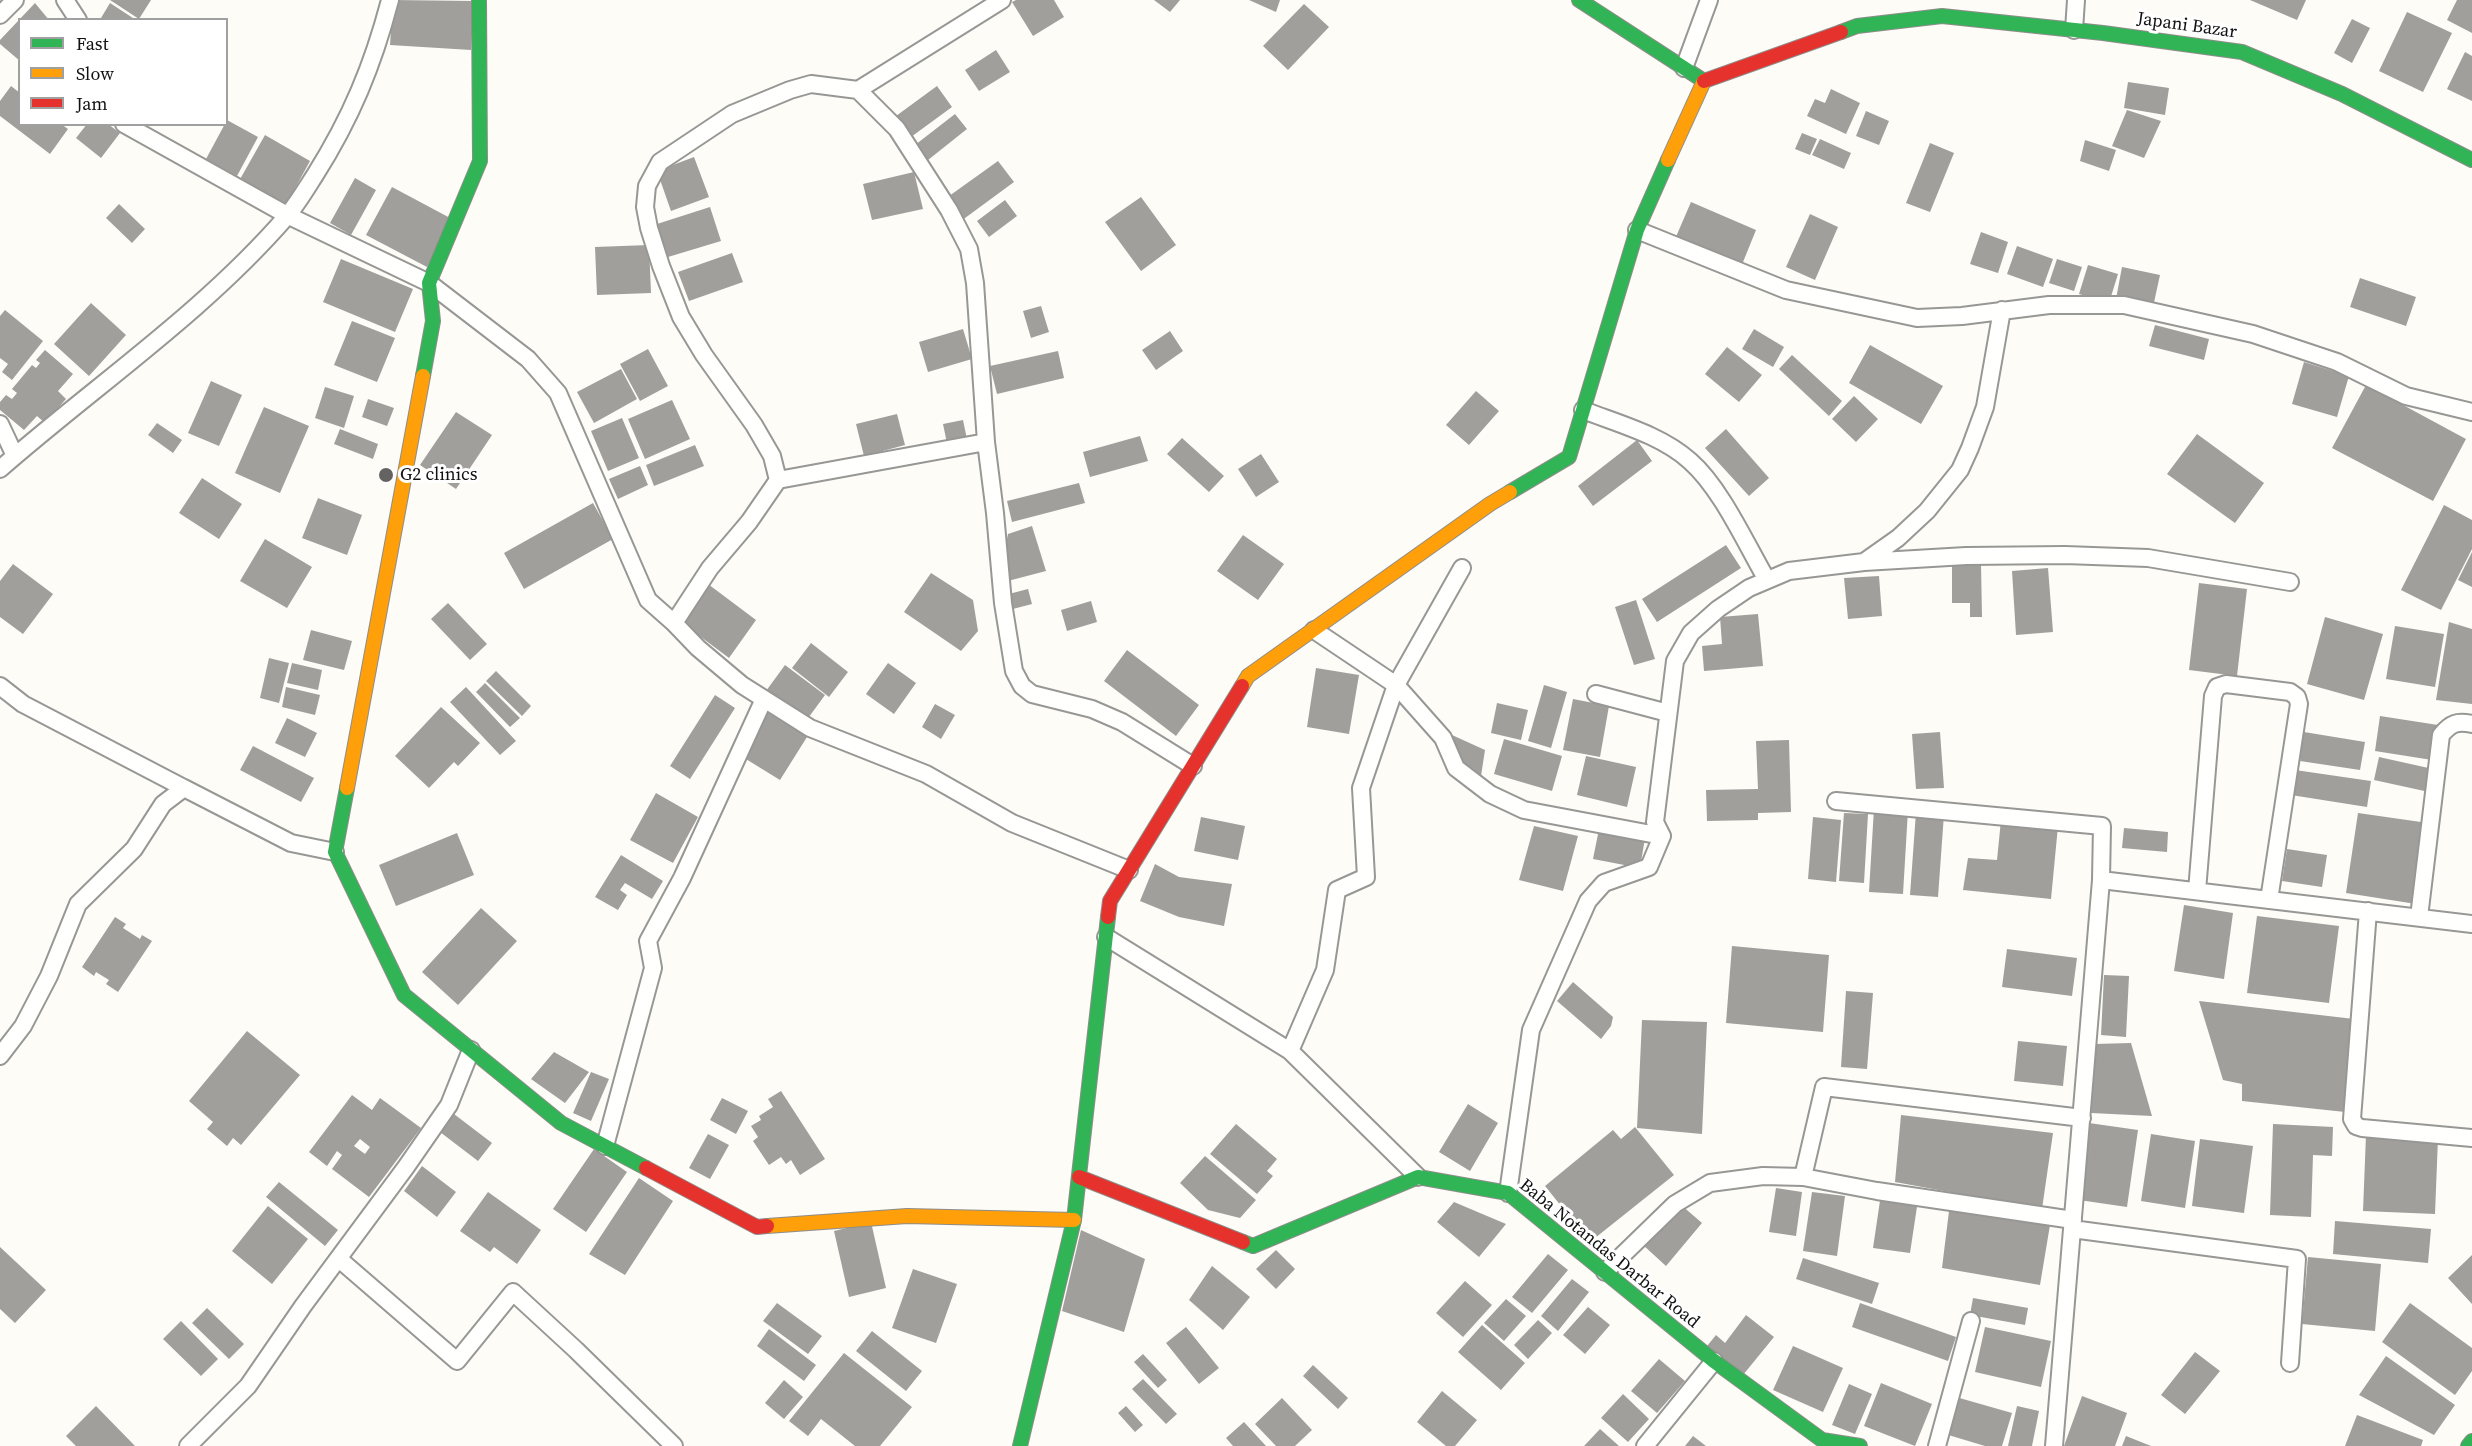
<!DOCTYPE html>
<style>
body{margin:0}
#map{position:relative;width:2472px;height:1446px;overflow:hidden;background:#fdfcf7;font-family:"Source Serif 4",serif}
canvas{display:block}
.legend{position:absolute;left:18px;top:18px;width:210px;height:108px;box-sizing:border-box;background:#fff;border:2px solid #a0a0a0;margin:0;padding:8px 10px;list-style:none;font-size:18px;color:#111}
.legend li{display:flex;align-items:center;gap:12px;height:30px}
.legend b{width:30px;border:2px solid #a0a0a0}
</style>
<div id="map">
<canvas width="2472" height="1446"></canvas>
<ul class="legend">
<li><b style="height:8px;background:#30b455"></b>Fast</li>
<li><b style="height:8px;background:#ff9f0a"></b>Slow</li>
<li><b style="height:8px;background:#e5322d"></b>Jam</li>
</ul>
</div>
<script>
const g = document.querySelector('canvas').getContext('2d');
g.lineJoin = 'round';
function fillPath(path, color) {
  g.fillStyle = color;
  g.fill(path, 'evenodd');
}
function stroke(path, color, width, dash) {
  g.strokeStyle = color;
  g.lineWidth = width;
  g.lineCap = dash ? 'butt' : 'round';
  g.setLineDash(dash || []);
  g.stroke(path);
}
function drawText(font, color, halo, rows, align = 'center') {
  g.font = font + ' "Source Serif 4",serif';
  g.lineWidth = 6;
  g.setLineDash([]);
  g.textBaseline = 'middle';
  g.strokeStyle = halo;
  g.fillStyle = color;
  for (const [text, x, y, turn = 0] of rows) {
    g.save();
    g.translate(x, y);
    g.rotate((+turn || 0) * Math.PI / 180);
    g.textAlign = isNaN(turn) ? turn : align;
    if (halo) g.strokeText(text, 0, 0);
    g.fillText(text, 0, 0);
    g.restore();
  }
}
fillPath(new Path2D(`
 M110,0h41l-12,19z
 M393,0l81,1 -3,49 -81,-5z
 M1016,0h38l10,17 -31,19 -21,-34z
 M1154,0h26l-10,12z
 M1249,0h31l-4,12z
 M2250,0h56l-9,20z
 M2457,0h15v33l-25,-13z
 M35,3l14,17h-29v41l-20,-17v-4z
 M110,3l26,17 -35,-2z
 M1304,4l25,23 -41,43 -25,-24z
 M2407,12l45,21 -29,59 -44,-21z
 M2352,19l18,9 -18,35 -18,-10z
 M996,50l14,22 -31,19 -14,-21z
 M2465,52l7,4v45l-25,-12z
 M2128,82l41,6 -4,27 -41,-7z
 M11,86l9,7v31h41l7,5 -18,25 -50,-38v-15z
 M937,86l15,21 -41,30 -15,-21z
 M1831,89l29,14 -14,31 -39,-18 8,-17 10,4z
 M2127,110l34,11 -17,37 -32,-12z
 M1866,111l23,10 -10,24 -23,-9z
 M955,114l12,15 -39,31 -13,-15z
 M227,120l31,17 -21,39 -31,-17z
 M87,124h21l12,9 -19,25 -25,-20z
 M1802,133l15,6 -7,16 -15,-6z
 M265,135l45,26 -25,46 -46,-26z
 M1820,139l31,14 -7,16 -32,-14z
 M2085,140l31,10 -7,21 -29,-10z
 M1930,143l24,10 -24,59 -24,-9z
 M694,157l15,40 -38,14 -14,-40z
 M998,161l16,21 -53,39 -16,-22z
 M914,172l9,37 -51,11 -9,-36z
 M355,178l21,12 -25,45 -21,-12z
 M392,187l60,32 -25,48 -61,-32z
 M1141,197l35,48 -35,26 -36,-49z
 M1005,200l12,16 -28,21 -12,-16z
 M1691,202l65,28 -15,37 -66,-28z
 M119,204l26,25 -13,14 -26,-25z
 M710,207l11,34 -53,16 -11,-33z
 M1810,214l28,13 -23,53 -29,-13z
 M1981,232l27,10 -10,31 -28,-9z
 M649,245l2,48 -54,2 -2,-48z
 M2017,246l36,13 -10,28 -36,-13z
 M732,253l11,29 -54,19 -11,-29z
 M341,259l72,30 -18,43 -72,-30z
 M2057,259l25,8 -8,24 -25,-8z
 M2088,265l30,9 -9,29 -30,-9z
 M2122,267l38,8 -7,32 -37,-8z
 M2360,278l56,19 -10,29 -56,-19z
 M91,303l35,32 -37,41 -35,-32z
 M1041,306l8,26 -18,6 -8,-27z
 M5,310l38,31 -31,39 -10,-8 6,-8 -8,-6v-42z
 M352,321l43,17 -18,44 -43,-17z
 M2155,325l54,14 -5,21 -55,-14z
 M963,329l9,30 -44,13 -9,-30z
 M1754,329l30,18 -11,20 -31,-18z
 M1170,331l13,20 -27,19 -14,-20z
 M1870,345l73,41 -22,38 -72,-41z
 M1727,347l35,28 -23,27 -34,-28z
 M648,349l20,37 -28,15 -20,-37z
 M45,350l28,24 -15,17 8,8 -21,24 -8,-7 -13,14 -24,-20v-8l6,-7 6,4 5,-6 -5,-4 20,-24 4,3 4,-5 -4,-3z
 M1058,351l6,27 -67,16 -7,-28z
 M1792,355l50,46 -13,15 -50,-47z
 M2304,362l45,14 -12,41 -45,-13z
 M621,369l16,30 -43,24 -17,-31z
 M211,381l31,14 -23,51 -31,-13z
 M2366,385l100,54 -33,62 -101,-53z
 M325,387l29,9 -10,32 -29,-10z
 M1476,391l23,20 -30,34 -23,-20z
 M1854,396l24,23 -22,23 -24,-23z
 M368,399l26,9 -7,18 -25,-9z
 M672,400l18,39 -45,20 -17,-40z
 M264,407l45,19 -29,67 -45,-20z
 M456,412l36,23 -36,54 -36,-24z
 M897,414l8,31 -41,11 -8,-32z
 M622,418l17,40 -31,13 -17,-40z
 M963,420l6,29 -20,4 -6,-29z
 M157,423l25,17 -9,13 -25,-18z
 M340,429l38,15 -5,15 -39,-15z
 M1726,429l43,49 -20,18 -44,-48z
 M2197,434l67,49 -29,40 -68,-49z
 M1140,436l8,25 -58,16 -7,-25z
 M1182,438l42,38 -15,16 -42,-38z
 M1637,440l15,21 -59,45 -15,-20z
 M695,445l9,21 -50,20 -8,-21z
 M1261,454l18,28 -23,15 -18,-28z
 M640,466l8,19 -30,14 -9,-20z
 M202,478l40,26 -23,35 -40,-26z
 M1079,483l6,20 -73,19 -5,-21z
 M318,498l44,17 -15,40 -45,-17z
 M593,503l20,36 -89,50 -20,-36z
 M2444,505l28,15v29l-31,61 -40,-20z
 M1032,526l14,45 -42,11 -3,-12 7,-36z
 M1243,535l41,29 -26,36 -41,-29z
 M265,539l47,28 -25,41 -47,-27z
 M1726,545l15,23 -84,54 -15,-23z
 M2472,552v35l-14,-7z
 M13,564l40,30 -30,40 -23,-17v-36z
 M1952,564h29l1,53h-12v-14h-18z
 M2048,568l5,64 -37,3 -4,-64z
 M931,573l42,27 5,31 -17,20 -57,-39z
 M1879,576l3,40 -34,3 -4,-41z
 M2199,583l48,6 -10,87 -48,-6z
 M708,584l48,36 -27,38 -48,-36z
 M1028,589l4,15 -23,6 -4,-15z
 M1636,600l19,59 -21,6 -19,-58z
 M1091,601l6,21 -30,9 -6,-21z
 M448,603l39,41 -17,16 -39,-41z
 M1758,614l5,52 -59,5 -2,-25 20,-2 -2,-27z
 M2325,617l58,17 -19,66 -57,-16z
 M2449,622l23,7v75l-36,-4z
 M2395,626l49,8 -9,53 -49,-8z
 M311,630l41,11 -8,29 -41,-10z
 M811,643l37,29 -19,25 -37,-29z
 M1127,650l72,55 -23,31 -72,-55z
 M269,658l20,5 -10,40 -19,-5z
 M292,663l30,7 -4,20 -31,-7z
 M888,663l28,20 -22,31 -28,-20z
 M785,665l40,30 -19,26 -40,-30z
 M1316,668l43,7 -10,59 -42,-7z
 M496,671l35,35 -9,10 -36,-35z
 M485,683l35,35 -10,9 -34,-35z
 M1544,685l23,7 -16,56 -23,-7z
 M286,687l34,8 -5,20 -33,-8z
 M466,687l50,54 -16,14 -50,-53z
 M715,695l20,13 -45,71 -20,-13z
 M1573,699l36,7 -9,51 -37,-7z
 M1497,703l31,7 -7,30 -30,-7z
 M935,704l20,11 -14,24 -19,-12z
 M441,707l39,36 -22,23 -4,-4 -25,26 -34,-32z
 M768,713l39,24 -27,43 -39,-24z
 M2380,716l58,9 -6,35 -57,-9z
 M287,718l30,15 -12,24 -30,-14z
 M1940,732l4,56 -28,1 -4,-55z
 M2304,732l61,10 -5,28 -60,-9z
 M1452,735l33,15 -4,26 -20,-6 -13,-22z
 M1504,739l58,17 -10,35 -58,-17z
 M1789,740l2,72 -33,1v7l-51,1 -1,-31 52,-1 -2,-48z
 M253,746l61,32 -13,24 -61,-32z
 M1586,756l50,11 -9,40 -50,-12z
 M2379,757l54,12 -4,23 -55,-12z
 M2295,770l76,11 -4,26 -76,-12z
 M656,793l42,24 -25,46 -43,-23z
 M1874,808l34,2 -5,84 -34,-2z
 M1916,812l28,2 -6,83 -28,-2z
 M1844,813l24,1 -4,69 -25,-2z
 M2358,813l70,10 -12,81 -70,-11z
 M1201,817l44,9 -7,34 -44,-9z
 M1813,817l28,3 -5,62 -28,-3z
 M2001,820l57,6 -7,73 -88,-9 5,-32 29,2z
 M1534,826l44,10 -15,55 -44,-11z
 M2124,828l44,4 -1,20 -45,-4z
 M1599,829l46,9 -5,30 -47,-9z
 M457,833l17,42 -78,31 -17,-41z
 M2287,849l40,6 -5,32 -40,-6z
 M621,855l42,26 -11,18 -27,-16 -5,7 7,5 -9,15 -23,-13z
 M1155,864l24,13 53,7 -8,42 -45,-9 -39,-16z
 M2184,905l49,8 -9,66 -50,-8z
 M481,908l36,33 -59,64 -36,-33z
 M2257,916l82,10 -10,77 -82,-10z
 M115,917l11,7 -3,4 17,11 2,-4 10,6 -34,51 -12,-8 3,-4 -13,-8 -2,4 -12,-9z
 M1732,946l97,9 -6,77 -97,-9z
 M2007,949l70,9 -5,38 -70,-9z
 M2104,975l25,1 -3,61 -25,-2z
 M1573,982l40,35 -2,9 -10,13 -44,-38z
 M1846,991l27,2 -6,76 -26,-2z
 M2199,1001l155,18 -9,93 -103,-11v-17l-19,-4z
 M1642,1020l65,2 -5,112 -65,-6z
 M247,1031l53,44 -59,70 -8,-7 -6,8 -20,-17 6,-7 -24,-21z
 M2018,1041l49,5 -4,40 -49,-5z
 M2131,1043l21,73 -61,-3 3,-69z
 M554,1052l35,20 -24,31 -34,-24z
 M591,1072l18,7 -18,42 -18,-8z
 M781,1091l44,68 -25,16 -9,-15 -5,4 -5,-7 -12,8 -16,-24 5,-4 -7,-11 10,-6 -2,-4 14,-9 -5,-8z
 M352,1095l20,15 8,-12 41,30 -52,69 -37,-28 10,-14 -5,-4 -10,15 -18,-14zM360,1139l10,8 -5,7 -11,-8z
 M722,1098l26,13 -12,23 -26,-14z
 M1468,1104l30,19 -28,48 -31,-19z
 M454,1114l38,29 -14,18 -38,-29z
 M1901,1115l152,18 -11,76 -147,-27z
 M2089,1123l49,7 -11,77 -48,-7z
 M1236,1124l41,35 -10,12 6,5 -16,18 -47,-40z
 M2273,1124l60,3 -1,29 -19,-1 -2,62 -41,-2z
 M1635,1127l39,48 -84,67 -45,-56 68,-56 8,9z
 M708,1134l21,11 -19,34 -21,-11z
 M2151,1134l44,7 -10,67 -44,-7z
 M2366,1135l72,3 -3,76 -72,-3z
 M2200,1139l53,7 -9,67 -52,-7z
 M594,1149l33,23 -41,60 -33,-23z
 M1205,1156l51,44 -16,18 -32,-8 -28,-27z
 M422,1166l34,26 -19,25 -33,-26z
 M639,1178l34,23 -48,74 -36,-21z
 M279,1182l59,48 -13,16 -59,-49z
 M1776,1188l26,4 -6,44 -27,-4z
 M488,1192l53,38 -24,34 -23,-17 -4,5 -30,-21z
 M1812,1192l33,4 -8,60 -34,-5z
 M1881,1194l37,6 -8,53 -37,-5z
 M1454,1202l52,22 -27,33 -42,-35z
 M1680,1204l22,19 -36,43 -23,-21z
 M268,1206l40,33 -36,45 -40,-33z
 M1949,1211l101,14 -10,60 -98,-17z
 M2335,1221l96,8 -3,34 -95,-9z
 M871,1222l15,66 -37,9 -15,-66z
 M1081,1230l64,29 -21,73 -62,-21z
 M0,1247l46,43 -31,33 -15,-14z
 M1276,1250l19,19 -19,20 -20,-20z
 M1548,1254l20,16 -36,43 -20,-16z
 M2472,1255v49l-24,-26z
 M2308,1257l73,7 -6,67 -73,-7z
 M1803,1258l76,25 -7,21 -76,-25z
 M1212,1266l38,31 -27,33 -34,-30z
 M913,1269l44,15 -21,59 -44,-15z
 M1572,1279l17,13 -31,39 -17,-15z
 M1465,1281l27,24 -29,32 -27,-24z
 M1973,1298l55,10 -3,17 -55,-10z
 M1506,1299l20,17 -22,25 -20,-18z
 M777,1303l45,33 -14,18 -45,-33z
 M1860,1303l96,34 -8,24 -96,-34z
 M2410,1303l62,45v23l-17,24 -73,-53z
 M1588,1307l22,18 -25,29 -22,-19z
 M207,1308l37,36 -15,15 -37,-36z
 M1746,1315l28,22 -31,38 -40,-24 13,-16 9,8z
 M1538,1320l14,13 -24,26 -14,-14z
 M181,1321l37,38 -17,17 -38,-37z
 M1482,1325l43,38 -24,27 -43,-38z
 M1186,1327l33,41 -20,16 -33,-41z
 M1985,1327l66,14 -10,46 -66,-15z
 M769,1329l47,36 -12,16 -47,-35z
 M872,1331l50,40 -16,20 -50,-40z
 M1793,1346l50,22 -20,44 -50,-22z
 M2195,1352l25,19 -35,43 -24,-19z
 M844,1353l68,54 -32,39h-25l-34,-27 -13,17 -19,-15z
 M1143,1354l24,26 -9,8 -24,-26z
 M2386,1356l69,49 -21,30 -75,-40z
 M1659,1359l26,22 -28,32 -26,-22z
 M1313,1365l35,33 -10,11 -35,-33z
 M1143,1379l34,35 -11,10 -34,-35z
 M784,1380l19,17 -19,22 -19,-16z
 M1881,1383l51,21 -17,42 -51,-20z
 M1849,1384l23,10 -17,40 -23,-9z
 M1442,1391l35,29 -22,26h-9l-29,-24z
 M1623,1394l26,25 -21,23 -27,-24z
 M2082,1396l45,17 -12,33h-51z
 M1956,1397l56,16 -10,33h-17l-40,-12z
 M1282,1398l30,32 -17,16h-19l-21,-22z
 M96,1406l39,40h-59l-10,-10z
 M1126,1406l17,19 -8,7 -17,-19z
 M2017,1406l22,5 -7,35h-24z
 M2357,1415l66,25 -2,6h-76z
 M1244,1422l22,24h-33l-7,-8z
 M1600,1429l19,17h-35z
 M1693,1436l13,10h-21z
 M2126,1436l25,10h-29z`), '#a19f9c');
const street = new Path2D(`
 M65,0l13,20
 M1002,0l-144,90 -47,-6 -21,6 -58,24 -72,48 -13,24 -2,21 4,21 12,38 20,51 23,38 50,70 18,31 6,24 -29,42 -39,46 -36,55 24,25 44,37 68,43 116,46 86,49 117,47
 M0,15l15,-15
 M2074,30l2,-30
 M1684,68l25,-68
 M858,90l39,39 52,81 20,39 6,34 11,159 9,71 8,90 11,68 8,15 10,8 60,15 30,13 71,44
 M124,124l163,91 142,68 99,76 30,34 90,207 26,23
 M1637,230l149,60 131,28 45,-2 87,-11h75l129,29 84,28 69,34 66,16
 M1583,410c36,14 78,25 107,51 31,27 56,83 77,119
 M0,424l15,32
 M0,469c96,-84 203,-156 287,-253 10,-12 19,-27 28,-41 36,-57 58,-110 75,-175
 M778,480l208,-38
 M1864,562l102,-6 99,-1 83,3 142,24
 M1314,630l82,55 47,53 13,30 34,26 34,16 138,26
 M0,686l23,18 161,84
 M1596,694l72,19
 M1836,801l266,25 -1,54
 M2197,891l16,-195 4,-9 9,-3 64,8 7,5 2,7 -30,196
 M2368,911l-16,208 4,7 6,2 110,10
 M2419,917l22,-182c10,-12 16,-14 31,-11
 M1106,937l184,114 128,126
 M1290,1051l35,-81 12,-80 29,-13 -5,-89 35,-103 66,-117
 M0,1056l23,-30 26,-50 29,-72 56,-55 29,-45 21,-16 107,55 44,9
 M605,1146l48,-178 -5,-27 34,-63 82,-179
 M1803,1177l21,-90 258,31
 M1508,1193l23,-163 57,-129 16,-18 45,-16 13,-31 -7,-14 20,-161 16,-28 27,-24 31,-21 40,-17 75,-9 34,-24 29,-27 33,-41 10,-22 15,-41 17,-97
 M2072,1229l225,30 -7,104
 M339,1259l118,102 56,-69 63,58 98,96
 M1605,1272l70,-68 35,-21 53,-7 40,1 74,14 196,29
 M188,1446l60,-60 55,-80 103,-139 43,-62 22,-55
 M1645,1446l69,-85
 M1937,1446l34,-125
 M2054,1446l47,-566 371,44`);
const fast = new Path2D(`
 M1579,0l125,81
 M1841,32l16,-6 85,-10 161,17 139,19 100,42 130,66
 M423,376l10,-55 -4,-38 51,-122 -1,-161
 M1510,492l59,-35 68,-227 31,-70
 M347,788l-12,64 69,143 157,128 85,45
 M1243,1242l10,4 165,-69 90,16 206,168 108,79 38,6
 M1020,1446l54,-226 34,-303
 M2468,1446l4,-5`);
const slow = new Path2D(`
 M1668,160l36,-79
 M1242,686l6,-10 242,-172 20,-12
 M347,788l76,-412
 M767,1226l140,-10 167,4`);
const jam = new Path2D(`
 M1704,81l137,-49
 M1108,917l2,-16 132,-215
 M646,1168l111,59 10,-1
 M1079,1177l164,65`);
stroke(street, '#979795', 20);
stroke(fast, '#8e8d8b', 16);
stroke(slow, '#8e8d8b', 16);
stroke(jam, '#8e8d8b', 16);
stroke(street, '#fffffe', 16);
stroke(fast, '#30b455', 14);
stroke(slow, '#ff9f0a', 14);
stroke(jam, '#e5322d', 14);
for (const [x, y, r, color] of [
 [386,475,8,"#646362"]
]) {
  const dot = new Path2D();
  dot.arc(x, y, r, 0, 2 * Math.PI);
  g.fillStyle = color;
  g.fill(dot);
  stroke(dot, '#fff', 2);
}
drawText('18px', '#111', '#fff', [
 ["Japani Bazar",2187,26,8],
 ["Baba Notandas Darbar Road",1609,1254,39]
]);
drawText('18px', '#111', '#fff', [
 ["G2 clinics",400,475]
], 'left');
</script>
